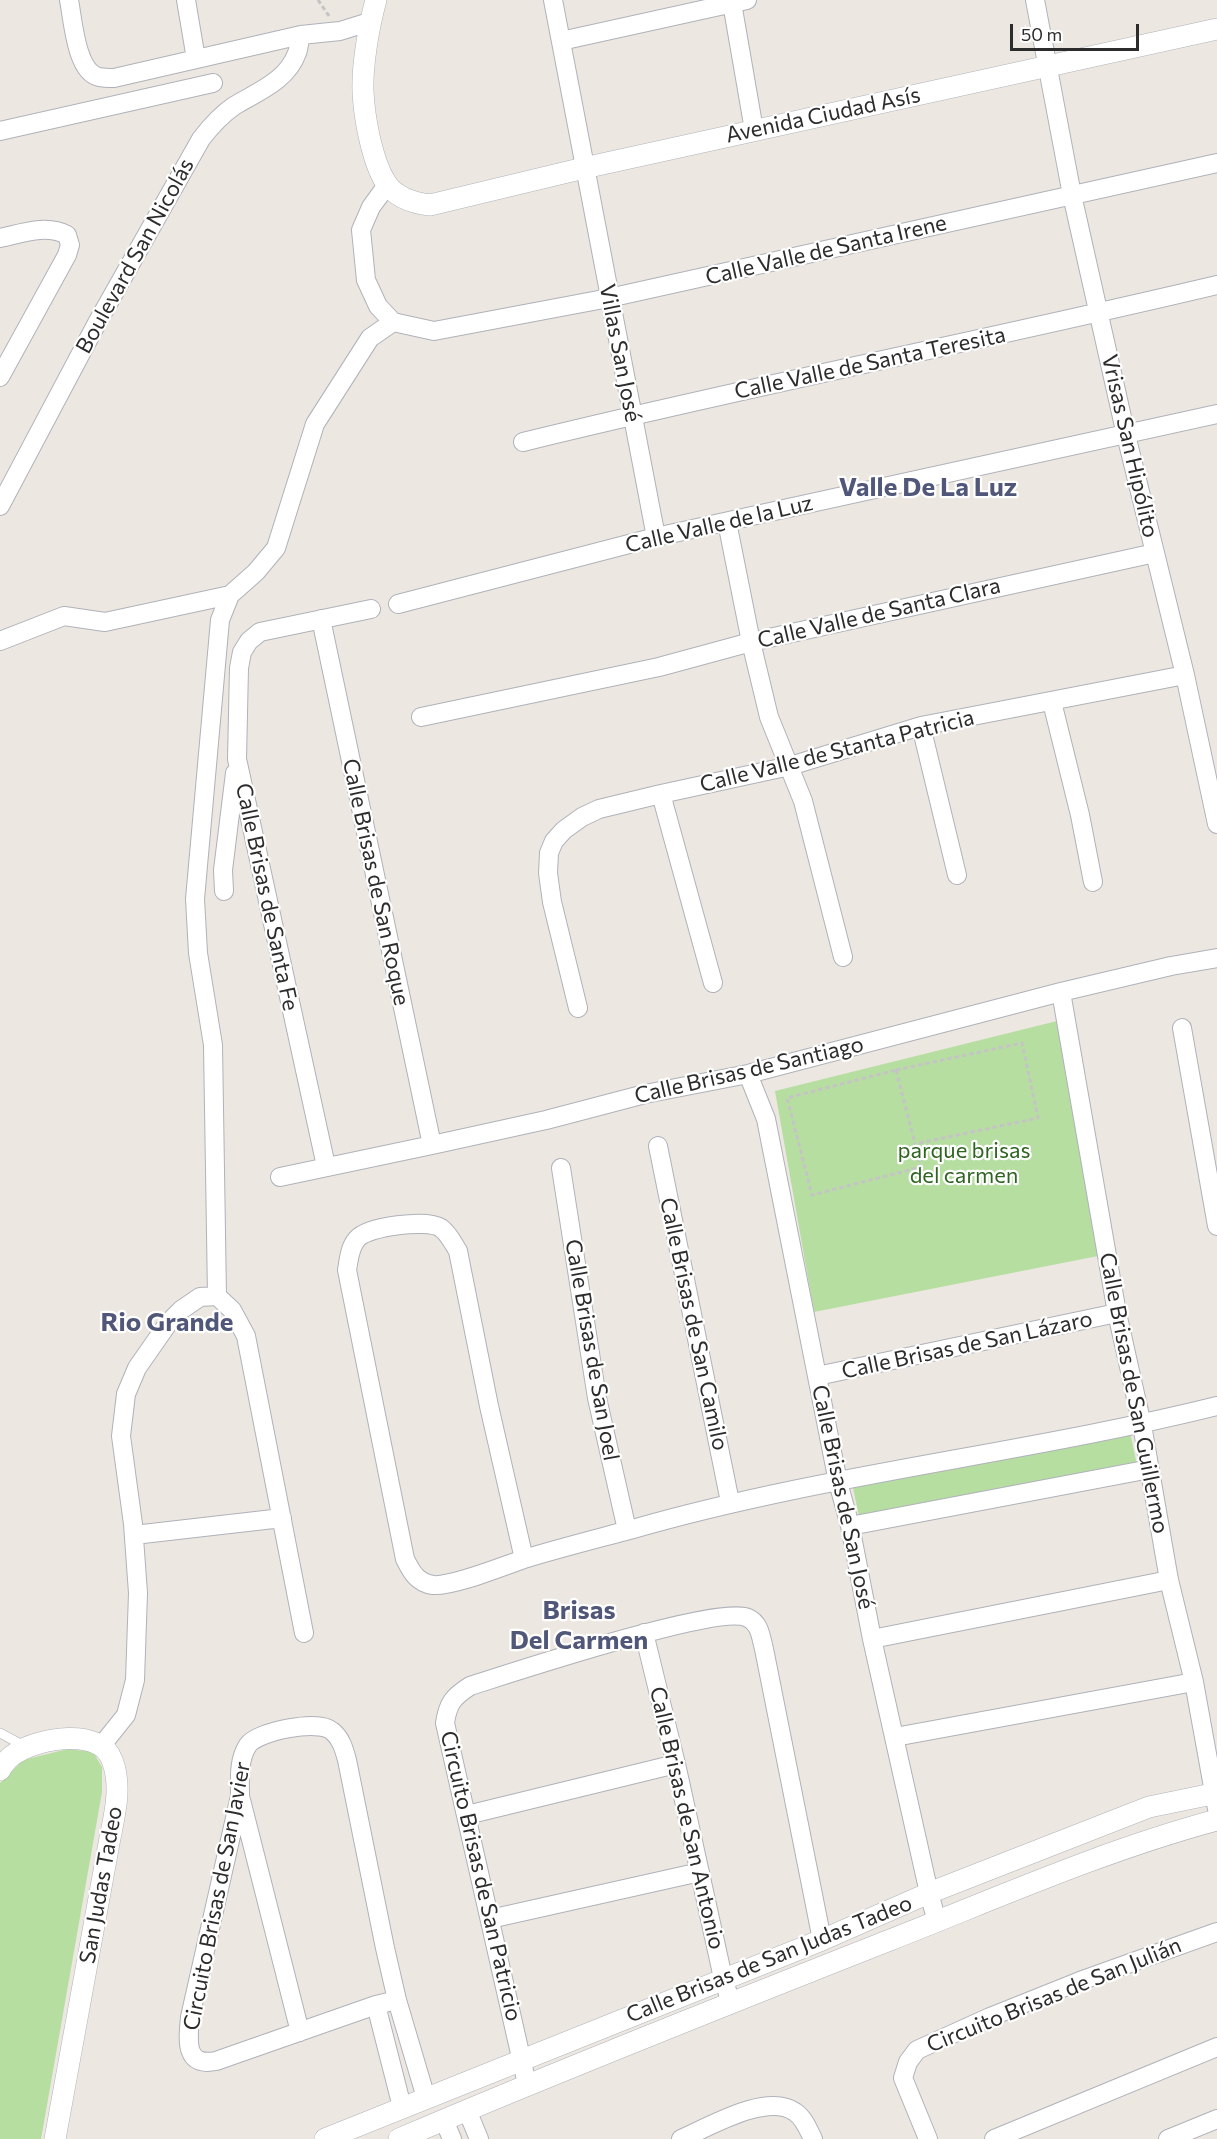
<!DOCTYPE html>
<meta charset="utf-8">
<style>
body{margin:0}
#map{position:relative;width:1217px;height:2139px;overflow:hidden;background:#ece7e0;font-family:Commissioner,sans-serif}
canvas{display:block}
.scale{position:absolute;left:1010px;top:24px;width:129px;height:27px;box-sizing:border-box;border:3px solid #2c2c2c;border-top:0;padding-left:8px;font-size:18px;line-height:21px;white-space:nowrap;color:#2c2c2c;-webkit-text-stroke:4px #fff;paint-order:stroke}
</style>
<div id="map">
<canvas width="1217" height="2139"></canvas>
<div class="scale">50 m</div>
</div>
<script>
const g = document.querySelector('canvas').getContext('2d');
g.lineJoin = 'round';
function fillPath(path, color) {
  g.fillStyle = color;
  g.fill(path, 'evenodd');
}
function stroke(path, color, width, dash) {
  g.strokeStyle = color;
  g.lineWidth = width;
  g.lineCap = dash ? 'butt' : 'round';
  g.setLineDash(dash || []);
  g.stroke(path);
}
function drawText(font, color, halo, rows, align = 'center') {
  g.font = font + ' Commissioner,sans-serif';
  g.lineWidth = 4.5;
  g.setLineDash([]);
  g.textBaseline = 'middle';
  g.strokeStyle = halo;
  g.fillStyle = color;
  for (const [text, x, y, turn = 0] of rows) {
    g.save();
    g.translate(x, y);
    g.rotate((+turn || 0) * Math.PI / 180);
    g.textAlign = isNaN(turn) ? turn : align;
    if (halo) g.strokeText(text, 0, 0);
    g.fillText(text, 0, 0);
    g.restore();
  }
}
fillPath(new Path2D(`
 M1057,1021l41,235 -284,56 -39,-221z
 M1130,1432l7,33 -277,56 -7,-33z
 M68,1749l25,3 9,15v25l-61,347h-41v-356l23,-23z`), '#b6dea1');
const service = new Path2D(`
 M0,1733l26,14`);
const minor = new Path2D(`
 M69,0c4,20 7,72 30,77 5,1 10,1 15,1l187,-43 39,-4 29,-9
 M186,0l10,59
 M553,0l103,537
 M1035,0l37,195 54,240 59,240 32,149
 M732,3l22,127
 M561,41l186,-41
 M0,131l213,-48
 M387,185l-16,22 -10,23 5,50 12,26 15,16 41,9 175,-33 608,-135
 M0,238c23,-5 46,-14 67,-3l3,10 -3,10 -67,122
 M523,442c231,-57 463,-102 694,-157
 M0,506l97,-183 104,-184c10,-13 20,-24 33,-33 23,-14 53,-25 63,-53 2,-5 2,-12 4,-18
 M727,522l24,120 18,75 34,84 40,156
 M398,604l258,-67 561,-123
 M321,619l111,526
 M0,641l64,-25 41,6 125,-27
 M1052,702l28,113 13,67
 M421,717l238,-50 92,-25 404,-89
 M921,726l36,149
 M661,794l52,189
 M224,891l-1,-21 12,-97
 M1061,992l56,321 25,112 27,155 25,102 23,127
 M578,1008l-26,-106 -4,-29 1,-20 5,-12 10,-11 18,-13 17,-8 62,-15 129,-28 131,-40 264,-51
 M1182,1028l35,198
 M748,1074l18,45 72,363 12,44 22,113 57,254 8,29
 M658,1146l72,356
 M326,1166l-89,-407 2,-91 3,-16 7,-11 11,-9 111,-23
 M561,1168l36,230 30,132
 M280,1177l152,-32 114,-25 99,-26 103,-20 313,-82 110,-26 46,-8
 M217,1296l-4,-251 -15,-92 -3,-54 25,-279 10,-25 26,-23 20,-24 39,-124 55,-86 23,-16
 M817,1376l300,-63
 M850,1526l300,-57
 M134,1535l148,-17
 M524,1559l-35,-153 -31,-155c-5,-8 -9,-17 -17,-23 -14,-9 -73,-2 -84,11 -8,9 -8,21 -10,31l58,289c6,12 12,24 28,26 19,2 70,-19 91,-26 36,-11 72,-20 109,-30 191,-55 391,-75 584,-123
 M644,1633l32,131 47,214 8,25
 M872,1639l297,-59
 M895,1737l299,-55
 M102,1745l24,-30 9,-35 3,-87 -5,-69 -12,-88 5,-42 11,-26 32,-46 12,-12 19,-13 17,-1 15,14 14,26 58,297
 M241,1800l59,232
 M467,1815l209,-51
 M490,1919l210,-47
 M397,2000l-21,5 -160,56c-32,6 -28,-21 -26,-44l50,-221c0,-17 -2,-36 8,-51 10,-14 71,-26 84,-14 9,7 12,18 15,29l38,188 12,52 29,98
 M376,2005l26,102
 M527,2084l-82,-361c3,-20 8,-26 25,-37 41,-13 250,-82 278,-68 12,5 13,20 16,31l58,291
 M467,2110l12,29
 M444,2120l8,19
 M681,2139c28,-12 86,-47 114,-27 9,6 13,17 18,27
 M928,2139l-25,-61 5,-16 9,-12 73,-33 90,-36 137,-49
 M994,2139l223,-92
 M1168,2139l49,-20`);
const tertiary = new Path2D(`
 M376,0c-7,25 -14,65 -13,91 1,26 9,70 23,92 10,15 27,20 44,22l154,-37 633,-139
 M0,1770c4,-7 9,-13 16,-17 23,-15 84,-26 96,7 10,25 3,53 -2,78l-55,301
 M325,2139l497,-199 107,-47 220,-86 68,-14
 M399,2139c162,-69 327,-134 491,-199 107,-42 215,-90 327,-120`);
stroke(service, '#b0b2bb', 10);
stroke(minor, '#b0b2bb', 20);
stroke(tertiary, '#b0b2bb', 22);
stroke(new Path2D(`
 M318,0l11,16
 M896,1070l25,97 -109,28 -25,-97z
 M896,1070l126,-27 16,75 -123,26`), '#c4c4c4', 3, [4.5, 3]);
stroke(service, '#fff', 9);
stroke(minor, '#fff', 18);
stroke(tertiary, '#fff', 21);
drawText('22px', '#2c2c2c', '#fff', [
 ["Avenida Ciudad Asís",823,115,-12],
 ["Calle Valle de Santa Irene",826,250,-13],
 ["Boulevard San Nicolás",135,256,-61],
 ["Villas San José",620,353,79],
 ["Calle Valle de Santa Teresita",870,363,-12],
 ["Vrisas San Hipólito",1130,446,77],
 ["Calle Valle de la Luz",719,524,-13],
 ["Calle Valle de Santa Clara",879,613,-13],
 ["Calle Valle de Stanta Patricia",837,751,-14],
 ["Calle Brisas de San Roque",376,882,78],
 ["Calle Brisas de Santa Fe",267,897,78],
 ["Calle Brisas de Santiago",749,1070,-13],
 ["Calle Brisas de San Camilo",694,1324,78],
 ["Calle Brisas de San Lázaro",967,1345,-12],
 ["Calle Brisas de San Joel",592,1350,80],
 ["Calle Brisas de San Guillermo",1134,1393,79],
 ["Calle Brisas de San José",843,1497,78],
 ["Calle Brisas de San Antonio",687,1818,77],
 ["Circuito Brisas de San Patricio",481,1876,77],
 ["San Judas Tadeo",101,1885,-80],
 ["Circuito Brisas de San Javier",217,1896,-79],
 ["Calle Brisas de San Judas Tadeo",769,1959,-22],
 ["Circuito Brisas de San Julián",1054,1995,-22]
]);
drawText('22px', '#2f6421', '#fff', [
 ["parque brisas",964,1151],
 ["del carmen",964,1176]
]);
drawText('bold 26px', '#505779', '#fff', [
 ["Valle De La Luz",928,487],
 ["Rio Grande",167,1322],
 ["Brisas",579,1610],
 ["Del Carmen",579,1640]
]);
</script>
